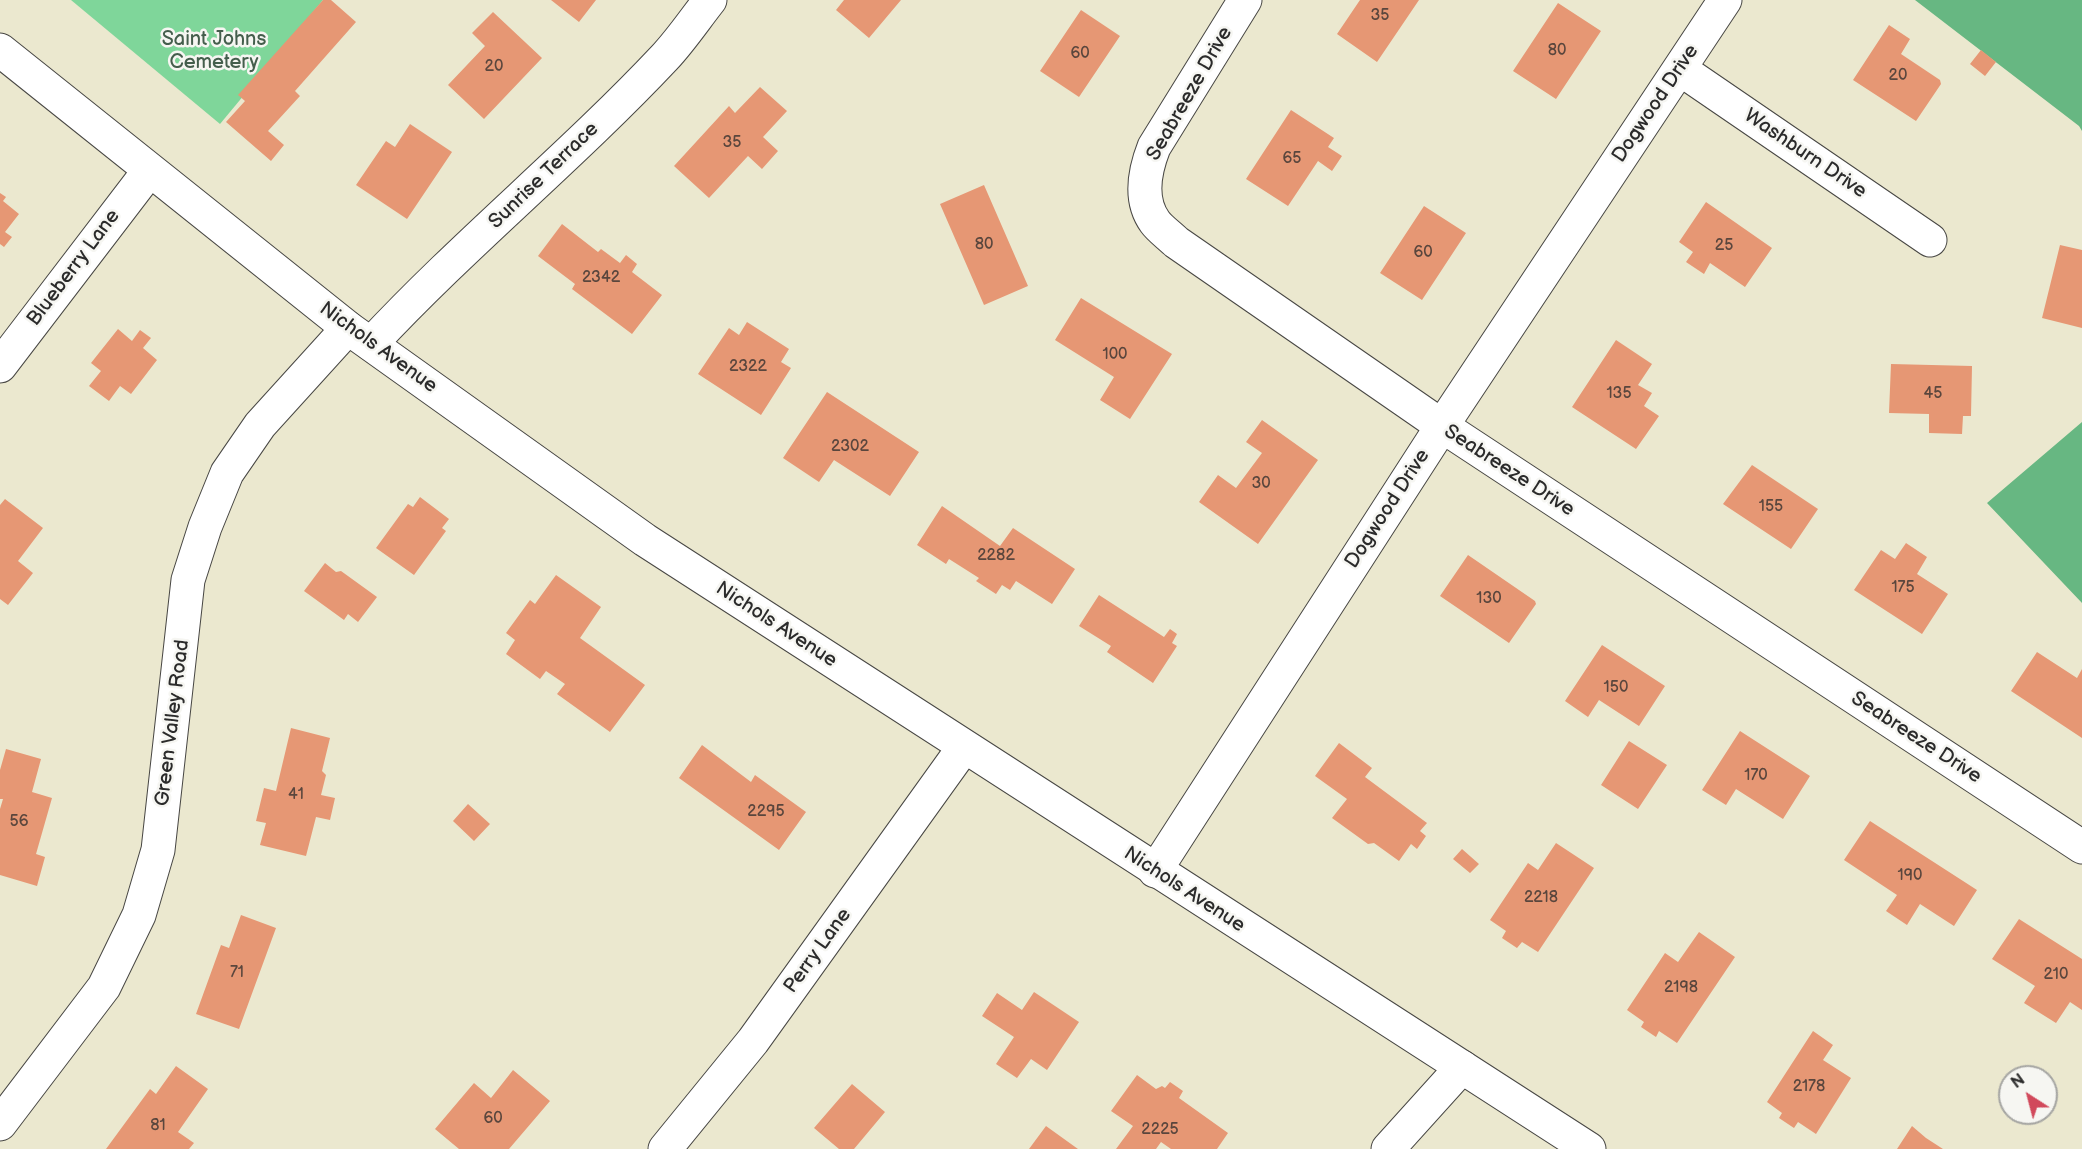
<!DOCTYPE html>
<style>
body{margin:0}
#map{position:relative;width:2082px;height:1149px;overflow:hidden;background:#ebe8cf;font-family:"Balsamiq Sans",sans-serif}
canvas{display:block}
.north{position:absolute;left:1998px;top:1065px;width:60px;height:60px;box-sizing:border-box;background:#f6f6f2;border:2px solid #a5a5a2;border-radius:50%;rotate:324deg;font-size:16px;font-weight:700;line-height:24px;text-align:center;color:#2b2b2b}
.north::after{content:'';display:block;margin:auto;width:21px;height:27px;background:#d1495b;clip-path:polygon(50% 0,100% 100%,50% 72%,0 100%)}
</style>
<div id="map">
<canvas width="2082" height="1149"></canvas>
<div class="north">N</div>
</div>
<script>
const g = document.querySelector('canvas').getContext('2d');
g.lineJoin = 'round';
function fillPath(path, color) {
  g.fillStyle = color;
  g.fill(path, 'evenodd');
}
function stroke(path, color, width, dash) {
  g.strokeStyle = color;
  g.lineWidth = width;
  g.lineCap = dash ? 'butt' : 'round';
  g.setLineDash(dash || []);
  g.stroke(path);
}
function drawText(font, color, halo, rows, align = 'center') {
  g.font = font + ' "Balsamiq Sans",sans-serif';
  g.lineWidth = 5;
  g.setLineDash([]);
  g.textBaseline = 'middle';
  g.strokeStyle = halo;
  g.fillStyle = color;
  for (const [text, x, y, turn = 0] of rows) {
    g.save();
    g.translate(x, y);
    g.rotate((+turn || 0) * Math.PI / 180);
    g.textAlign = isNaN(turn) ? turn : align;
    if (halo) g.strokeText(text, 0, 0);
    g.fillText(text, 0, 0);
    g.restore();
  }
}
fillPath(new Path2D(`
 M71,0h252l-103,124z`), '#7fd69a');
fillPath(new Path2D(`
 M1915,0h167v131l-3,-5z
 M2082,422v181l-95,-100z`), '#67b782');
fillPath(new Path2D(`
 M323,0h8l25,22 -61,69 5,5 -32,35 16,14 -13,16 -45,-39 19,-21 -7,-6z
 M551,0h45l-17,22z
 M844,0h57l-32,38 -33,-28z
 M1360,0h59l-42,62 -40,-28z
 M1558,3l43,28 -45,68 -43,-28z
 M1081,10l39,26 -41,61 -39,-26z
 M493,12l49,46 -58,61 -36,-34 37,-39 -13,-13z
 M1889,25l21,14 -9,15 39,26 1,4 -25,37 -63,-41z
 M1981,50l15,12 -11,14 -15,-12z
 M760,87l27,24 -24,26 15,14 -16,18 -14,-13 -39,42 -35,-32 55,-60 6,7z
 M1291,110l43,28 -6,9 14,9 -10,15 -14,-10 -30,45 -42,-27z
 M410,124l42,28 -45,67 -51,-34 30,-44 9,6z
 M984,185l44,101 -44,19 -44,-101z
 M0,193l6,4 -3,4 16,13 -14,18 7,5 -8,10 -4,-3z
 M1706,202l66,46 -27,39 -35,-24 -6,11 -18,-12 7,-10 -14,-10z
 M1424,206l42,27 -44,67 -42,-27z
 M562,224l36,28 3,-3 19,14 6,-8 11,9 -5,8 30,23 -30,39 -60,-45 3,-5 -37,-28z
 M2060,245l22,5v78l-40,-10z
 M1081,298l91,56 -42,65 -30,-19 14,-23 -59,-37z
 M747,322l42,27 -8,13 10,6 -30,47 -63,-41 31,-46 10,7z
 M118,329l14,12 8,-11 11,8 -8,10 14,12 -26,34 -11,-8 -11,15 -20,-15 12,-15 -10,-8z
 M1616,340l36,24 -14,21 14,8 -8,13 15,10 -23,33 -64,-42z
 M1891,364l81,2 -1,50h-8l-1,18 -33,-1v-19l-40,-1z
 M827,392l92,60 -29,44 -56,-36 -15,22 -36,-24z
 M1262,420l56,40 -60,84 -59,-42 19,-27 18,13 26,-35 -16,-11z
 M1752,465l66,44 -27,40 -68,-45z
 M420,497l29,22 -7,9 4,3 -32,44 -38,-27 32,-44 5,3z
 M5,499l38,29 -25,33 15,12 -25,32 -8,-6v-94z
 M942,506l58,40 13,-18 62,41 -23,35 -36,-23 -6,9 -8,-5 -6,9 -20,-13 3,-3 -30,-19 -3,5 -29,-19z
 M1906,543l21,14 -10,17 31,20 -26,40 -68,-44 27,-40 14,9z
 M1468,555l67,46 1,3 -27,39 -69,-47z
 M325,563l11,9 5,-1 36,26 -19,25 -10,-8 -4,6 -40,-29z
 M556,575l45,32 -21,31 65,47 -35,47 -53,-38 8,-10 -19,-13 -6,8 -34,-25 9,-14 -9,-7 24,-33 5,4z
 M1099,595l65,42 6,-8 7,5 -5,9 5,3 -24,37 -46,-31 4,-6 -32,-20z
 M1602,645l63,41 -26,40 -40,-26 -11,17 -23,-16z
 M2037,652l40,26 5,-9v69l-71,-47z
 M291,728l39,10 -8,33 4,4 -5,20 14,3 -5,22 -14,-3 -10,39 -46,-11 6,-22 -10,-2 8,-33 12,3z
 M1740,731l70,45 -27,43 -47,-30 -10,16 -24,-15z
 M1629,741l38,24 -29,44 -37,-24z
 M1339,743l33,25 -7,9 62,46 -7,8 6,5 -9,13 -6,-5 -12,17 -25,-18 -6,1 -36,-26 15,-19 -32,-23z
 M702,745l49,37 4,-7 51,37 -27,38 -100,-72z
 M6,749l35,10 -9,33 20,6 -16,56 9,3 -8,29 -37,-11v-66l3,-10h-3v-29z
 M468,804l22,20 -16,17 -21,-20z
 M1870,821l107,69 -23,36 -34,-22 -13,21 -21,-14 11,-16 -53,-35z
 M1556,843l38,25 -56,84 -16,-10 -5,6 -15,-10 4,-7 -16,-11 38,-57 10,7z
 M1462,849l17,15 -9,9 -17,-14z
 M241,915l35,13 -37,101 -43,-15 25,-69 8,3z
 M2019,919l63,40v51l-12,-8 -14,21 -32,-20 11,-17 -43,-27z
 M1699,932l36,25 -58,86 -18,-12 -3,6 -15,-10 3,-5 -17,-12 38,-57 13,9z
 M1034,992l45,30 -32,48 -16,-11 -14,19 -21,-14 18,-27 -32,-21 15,-23 25,17z
 M1813,1031l20,14 -10,15 28,18 -35,56 -18,-12 -4,6 -15,-10 3,-5 -15,-11z
 M176,1066l32,23 -30,43 16,11 -5,6h-83l44,-60 6,5z
 M513,1070l37,31 -41,48h-50l-24,-20 39,-46 17,15z
 M1137,1075l19,14 6,-3 3,2 5,-6 13,9 -4,7 49,35 -11,16h-46l-10,-7 -5,7h-40l17,-23 -22,-15z
 M852,1084l33,28 -31,37h-15l-25,-21z
 M1046,1126l32,23h-49z
 M1912,1126l14,12 17,11h-46z`), '#e69774');
const minor = new Path2D(`
 M1245,0l-91,147c-9,23 -15,53 1,75 5,7 14,13 21,20l266,184 640,421
 M1680,69l250,171
 M371,344c93,-100 200,-187 294,-287 16,-17 30,-38 45,-57
 M0,366l149,-195
 M1155,871l287,-445 283,-426
 M0,1124l104,-137 35,-72 19,-65 30,-270 17,-53 22,-54 33,-48 88,-97
 M665,1149l88,-108 211,-294
 M1388,1149l74,-82`);
const major = new Path2D(`
 M0,50l348,278 297,212 944,609`);
stroke(minor, '#484744', 35);
stroke(major, '#484744', 35);
stroke(minor, '#fff', 33);
stroke(major, '#fff', 33);
drawText('16px', '#5a463d', null, [
 ["35",1380,16],
 ["80",1557,51],
 ["60",1080,54],
 ["20",494,67],
 ["20",1898,76],
 ["35",732,143],
 ["65",1292,159],
 ["80",984,245],
 ["25",1724,246],
 ["60",1423,253],
 ["2342",601,278],
 ["100",1115,355],
 ["2322",748,367],
 ["135",1619,394],
 ["45",1933,394],
 ["2302",850,447],
 ["30",1261,484],
 ["155",1771,507],
 ["2282",996,556],
 ["175",1903,588],
 ["130",1489,599],
 ["150",1616,688],
 ["170",1756,776],
 ["41",296,795],
 ["2295",766,812],
 ["56",19,822],
 ["190",1910,876],
 ["2218",1541,898],
 ["71",237,973],
 ["210",2056,975],
 ["2198",1681,988],
 ["2178",1809,1087],
 ["60",493,1119],
 ["81",158,1126],
 ["2225",1160,1130]
]);
drawText('20px', '#445e4c', '#f6f6f2', [
 ["Saint Johns",214,40],
 ["Cemetery",214,63]
]);
drawText('20px', '#2b2b2b', '#f6f6f2', [
 ["Seabreeze Drive",1190,94,-60],
 ["Dogwood Drive",1656,104,-56],
 ["Washburn Drive",1805,154,34],
 ["Sunrise Terrace",544,176,-44],
 ["Blueberry Lane",74,268,-53],
 ["Nichols Avenue",378,348,36],
 ["Seabreeze Drive",1509,471,33],
 ["Dogwood Drive",1388,509,-57],
 ["Nichols Avenue",776,625,33],
 ["Green Valley Road",173,723,-83],
 ["Seabreeze Drive",1916,738,33],
 ["Nichols Avenue",1184,890,33],
 ["Perry Lane",818,951,-54]
]);
</script>
